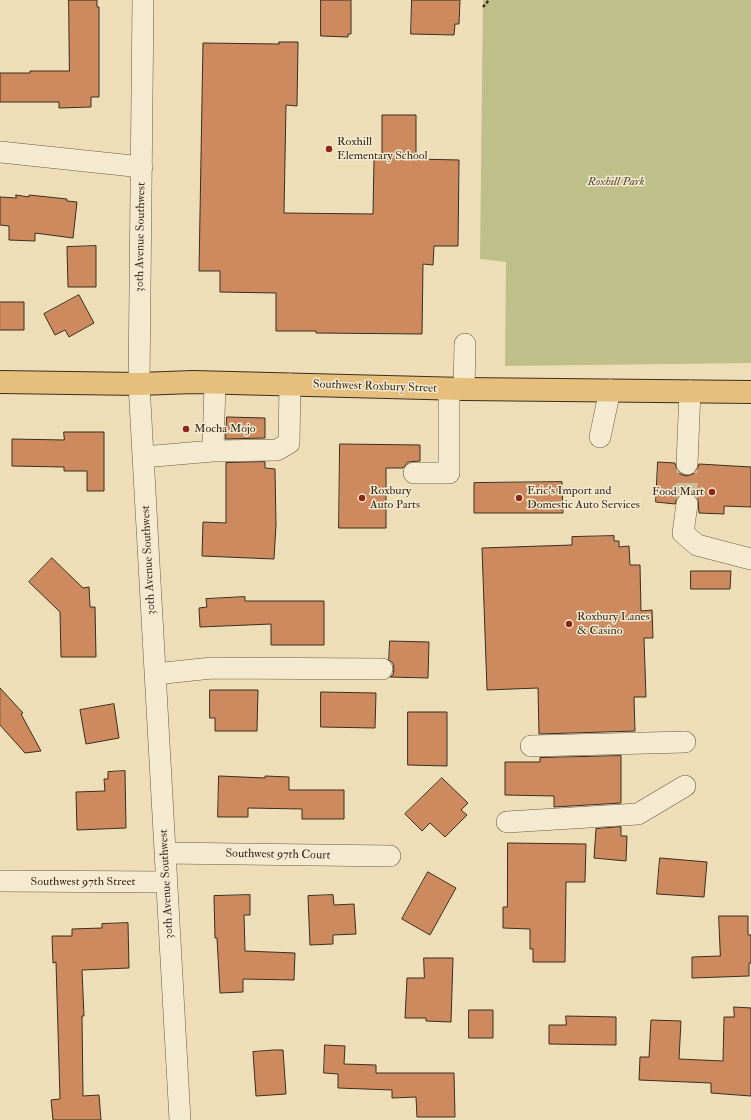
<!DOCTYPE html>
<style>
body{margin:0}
canvas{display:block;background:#eedeb7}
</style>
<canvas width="751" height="1120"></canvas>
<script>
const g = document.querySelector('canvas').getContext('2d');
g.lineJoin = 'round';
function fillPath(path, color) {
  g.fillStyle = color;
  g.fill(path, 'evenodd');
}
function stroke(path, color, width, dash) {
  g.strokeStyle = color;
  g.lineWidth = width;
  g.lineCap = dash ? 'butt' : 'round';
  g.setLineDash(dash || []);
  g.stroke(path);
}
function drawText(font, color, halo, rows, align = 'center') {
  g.font = font + ' "IM FELL Double Pica",serif';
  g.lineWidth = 3;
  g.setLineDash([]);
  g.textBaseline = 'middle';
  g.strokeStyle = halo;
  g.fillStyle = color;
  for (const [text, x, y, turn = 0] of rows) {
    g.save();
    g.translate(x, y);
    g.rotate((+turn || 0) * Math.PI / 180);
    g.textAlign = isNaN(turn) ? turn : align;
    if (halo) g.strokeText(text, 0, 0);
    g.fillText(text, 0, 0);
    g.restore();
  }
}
fillPath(new Path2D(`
 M483,0h268v363l-246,3 1,-104 -26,-3z`), '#bfbf8a');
const building = new Path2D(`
 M69,0h28v7h2v90h-8v10l-32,1v-6h-59v-29h30v-2h39z
 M321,0h30v34h-3v3l-27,-1z
 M412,0h48l-1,24h-4l-1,11 -43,-1z
 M279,42h19l-1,64 -11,-1 -2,108 89,1 1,-55h8v-44h34v44l43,1 -1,86h-24l-1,19 -10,-1 -1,70 -106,-1v-2h-40v-38l-56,-1v-21h-21l4,-228 76,1z
 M16,195l13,2v-2l38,4v2l10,1 -4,36 -38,-5v8l-26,-1v-14l-9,-1v-28l16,1z
 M96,246v41h-28l-1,-40z
 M79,295l15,28 -25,14 -4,-7 -10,5 -11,-21z
 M0,302h24v28h-24z
 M227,417l38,1v20l-39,1z
 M64,432h40v59h-17v-20h-23v-4l-52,-1v-27l52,1z
 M340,444l80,1v16l-12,1 -5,6h-17v60h-47z
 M265,462v6l10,1 1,56 -2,34 -72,-3 1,-34 23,1v-60z
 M658,462l17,1 2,7 3,4 6,2 7,-2 4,-4 2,-6 52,3v40l-27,-1v8l-25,-1 -1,-14 -4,-5 -6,-2 -6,1 -4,3 -3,8 -19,-2z
 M562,482l1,31h-89v-30z
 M614,536v5h5v6l10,-1 1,19h10l1,46 11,-1 1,28h-9l2,59h-12l1,34 -96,3 -1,-46 -51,2 -5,-142 90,-3v-8z
 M52,558l31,30 6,-1 1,20h5l1,50h-35l-1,-45 -31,-30z
 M691,571h40l-1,18h-39z
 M245,597v4h79v44h-53v-21l-71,3 -1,-19 8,-1 -1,-8z
 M390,641l39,1 -1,36 -38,-1 3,-2 1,-6 -1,-6 -4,-3z
 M0,688l23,25 -2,1 20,37 -16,2 -25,-28z
 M210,690h48l-1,41h-42v-13h-5z
 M321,692l55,1 -1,35 -54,-1z
 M114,704l5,34 -33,6 -6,-34z
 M408,712h39v54l-39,-1z
 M621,756v47l-67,4v-11l-49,-1v-33h35v-4z
 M125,771l1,57 -49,2 -1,-38 29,-1 -1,-12h4v-7z
 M219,776l46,2v-2l24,1v13h55v29h-42v-10l-54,-1v9h-30z
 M442,778l26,25 -7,7 6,5 -22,22 -15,-14 -8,8 -17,-17z
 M621,827v9h6l-1,25 -32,-3 2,-29z
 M508,843l78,1 -1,38h-19l-1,80h-32v-13h-3v-20l-27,-1v-21h4z
 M660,858l47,4 -3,35 -47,-3z
 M428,872l28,16 -26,47 -28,-16z
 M250,895v20h-6l1,36 50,2 -1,27 -51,-1v13l-23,1 -3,-55h-2l-1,-42z
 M333,895l1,10 20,-1 2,30 -23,1v9l-23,1 -2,-49z
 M719,916h29v19h3v28h-2v13l-57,2v-21l28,-1z
 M128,923l1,45 -47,2 2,46h-2l1,80 16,-1 2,25h-48l-2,-20 9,-1 -4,-137 -3,1 -1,-27h20v-7l30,-1v-4z
 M424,958h29l-2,64 -25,-1v-3h-21l2,-40h17z
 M734,1007l17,1v88l-40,-3v-10l-72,-3 1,-23h9l2,-37 30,1 -2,38 44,2 1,-44h10z
 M469,1010h24v28h-24z
 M566,1016l50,1v28l-67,-1v-19h17z
 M325,1045l20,1 -1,18 32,1v8h78l1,44h-38l-1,-20 -24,1v-8l-54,-2v-14l-14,-1z
 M274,1050h9l3,44 -30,2 -3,-44z`);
fillPath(building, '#cd8a5e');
stroke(building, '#3a2e20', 1);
stroke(new Path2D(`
 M687,504v-40`), '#cabb99', 21, [21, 10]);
const minor = new Path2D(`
 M143,0l-4,384 41,736
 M0,152l142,15
 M464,389l1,-45
 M600,437l10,-47
 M213,451l2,-68
 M143,457l70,-6 64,-1 12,-7 1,-59
 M687,464l3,-73
 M414,473h35v-84
 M687,504l-4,29 14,12 54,14
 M155,674l57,-6 170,1
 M531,746l154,-4
 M507,822l131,-8 47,-28
 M165,853l225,3
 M0,881l166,1`);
const major = new Path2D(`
 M0,382l139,2 54,-2 271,7 287,3`);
stroke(minor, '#675a46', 22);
stroke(major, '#3a2e20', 24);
stroke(new Path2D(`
 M483,7l6,-7`), '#3a2e20', 2.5, [3, 2]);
stroke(minor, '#f4ead0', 21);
stroke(major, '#e7bf7c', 22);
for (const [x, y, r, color] of [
 [329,149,4,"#8f2418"],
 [186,429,4,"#8f2418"],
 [712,492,4,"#8f2418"],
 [362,498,4,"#8f2418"],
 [519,498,4,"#8f2418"],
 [569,624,4,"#8f2418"]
]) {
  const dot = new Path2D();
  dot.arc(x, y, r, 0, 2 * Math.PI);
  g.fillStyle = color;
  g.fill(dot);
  stroke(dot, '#f4ead0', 1.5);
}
drawText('12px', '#3a2e20', '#f4ead0', [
 ["Roxhill",337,142],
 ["Elementary School",337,156],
 ["Mocha Mojo",194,429],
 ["Roxbury",370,491],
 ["Auto Parts",370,505],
 ["Eric's Import and",527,491],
 ["Domestic Auto Services",527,505],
 ["Food Mart",704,492,"right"],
 ["Roxbury Lanes",577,617],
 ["& Casino",577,631]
], 'left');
drawText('italic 12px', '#554b35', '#f4ead0', [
 ["Roxhill Park",616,182]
]);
drawText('12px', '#3a2e20', '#f4ead0', [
 ["30th Avenue Southwest",141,237,-89],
 ["Southwest Roxbury Street",375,387,2],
 ["30th Avenue Southwest",149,560,-93],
 ["Southwest 97th Court",278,855,1],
 ["Southwest 97th Street",83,882],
 ["30th Avenue Southwest",167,884,-93]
]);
</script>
